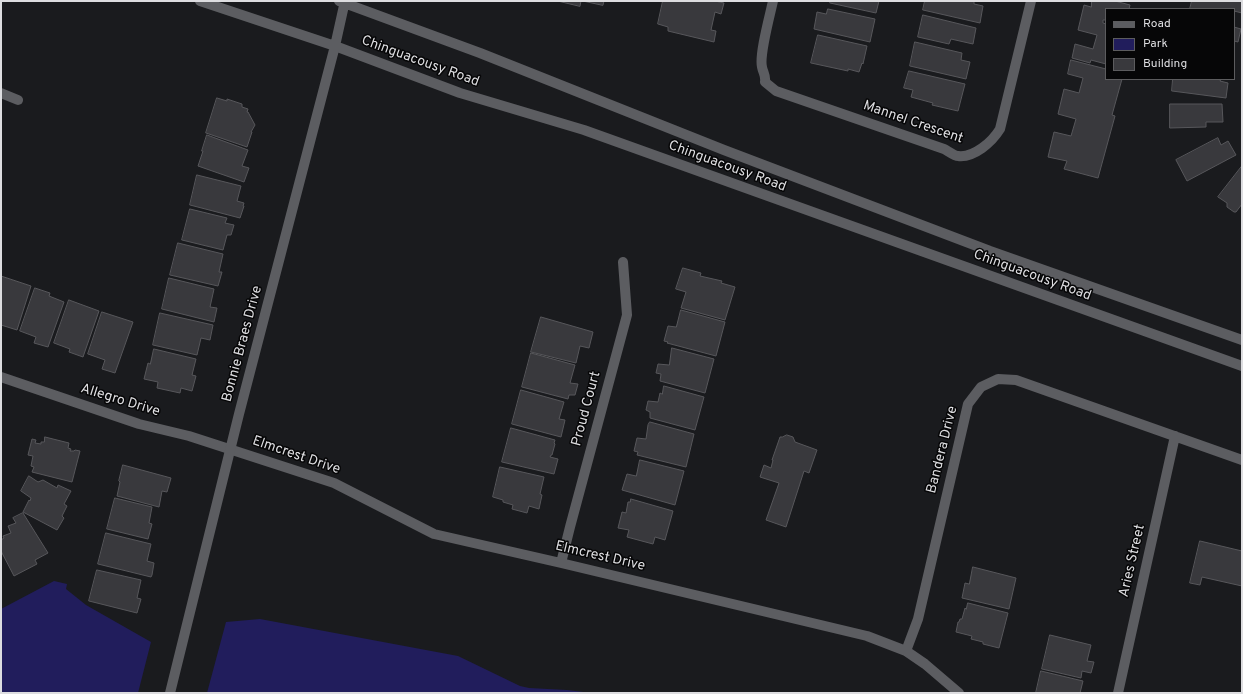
<!DOCTYPE html>
<style>
body{margin:0}
#map{position:relative;width:1243px;height:694px;overflow:hidden;background:#1a1b1e;font-family:Overpass,sans-serif}
canvas{display:block}
.frame{position:absolute;inset:0;border:2px solid #dddde0;pointer-events:none}
.legend{position:absolute;left:1105px;top:8px;width:130px;height:72px;box-sizing:border-box;background:#060607;border:1px solid #5c5c5e;margin:0;padding:5px 7px;list-style:none;font-size:12px;color:#dddde0}
.legend li{display:flex;align-items:center;gap:8px;height:20px}
.legend b{width:20px;border:1px solid #5c5c5e}
</style>
<div id="map">
<canvas width="1243" height="694"></canvas>
<div class="frame"></div>
<ul class="legend">
<li><b style="height:5px;background:#5c5d61"></b>Road</li>
<li><b style="height:11px;background:#211d5c"></b>Park</li>
<li><b style="height:11px;background:#39393d"></b>Building</li>
</ul>
</div>
<script>
const g = document.querySelector('canvas').getContext('2d');
g.lineJoin = 'round';
function fillPath(path, color) {
  g.fillStyle = color;
  g.fill(path, 'evenodd');
}
function stroke(path, color, width, dash) {
  g.strokeStyle = color;
  g.lineWidth = width;
  g.lineCap = dash ? 'butt' : 'round';
  g.setLineDash(dash || []);
  g.stroke(path);
}
function drawText(font, color, halo, rows, align = 'center') {
  g.font = font + ' Overpass,sans-serif';
  g.lineWidth = 3;
  g.setLineDash([]);
  g.textBaseline = 'middle';
  g.strokeStyle = halo;
  g.fillStyle = color;
  for (const [text, x, y, turn = 0] of rows) {
    g.save();
    g.translate(x, y);
    g.rotate((+turn || 0) * Math.PI / 180);
    g.textAlign = isNaN(turn) ? turn : align;
    if (halo) g.strokeText(text, 0, 0);
    g.fillText(text, 0, 0);
    g.restore();
  }
}
fillPath(new Path2D(`
 M54,581l13,3 -1,5 20,16 65,37 -13,51h-137v-84z
 M260,619l198,37 62,30 9,2 38,2 25,3h-385l19,-71z`), '#211d5c');
const building = new Path2D(`
 M558,1h23l-1,5z
 M583,1h21l-1,4z
 M663,1h52l9,2 -3,11 -6,-2 -4,18 5,1 -2,11 -46,-11v-4l-10,-3z
 M831,1h48l-3,12 -46,-10z
 M925,1h49v3l9,2 -3,17 -57,-13z
 M1092,1h23l15,4 -1,4h-23v11h-3v3l3,1v40l-15,-4 -1,3 -18,-5 3,-14 18,5 4,-14 -19,-5 6,-25 7,2z
 M1192,1h50v12l-8,-2v-2h-44z
 M828,9l47,10 -5,23 -56,-13 3,-17 9,2z
 M923,15l53,13 -3,16 -22,-5 -2,5 -31,-7z
 M1234,27l7,2 -3,13 -4,-1z
 M818,35l49,11 -4,18 -1,-1 -3,9 -11,-3v2l-37,-8z
 M915,42l47,11 -1,7 9,2 -4,17 -56,-13z
 M1071,60l35,9v10h16l-10,36 3,1 -17,62 -34,-9 3,-8 -19,-4 6,-25 17,4 5,-17 -18,-5 6,-25 15,4 4,-15 -15,-4z
 M909,71l56,13 -7,27 -26,-6 1,-2 -22,-6 2,-7 -9,-2z
 M1173,79h48l-1,2 8,2 -2,15 -54,-7z
 M217,98l10,3v-2l15,5v3l6,2 -1,3h1l7,13 -4,7h1l-5,15 -41,-14z
 M1170,104h52l1,18h-17v5l-36,1z
 M207,135l41,15 -6,16 7,2 -5,14 -46,-16 5,-15h-1z
 M1218,138l3,7 7,-4 8,14 -49,26 -11,-21z
 M1242,166v38l-6,8h-2l-7,-5v-4l-9,-6z
 M197,175l44,11 -4,15 7,2 -1,3h1l-4,12 -50,-13z
 M190,209l37,9 -2,5 9,2 -3,10h-4l-4,15 -41,-10z
 M178,243l45,11 -4,18h3l-4,14 -48,-11z
 M683,268l18,5 -1,3 22,5 -1,2 14,4 -10,33 -44,-12 5,-16 -10,-3z
 M1,276l30,10 -14,44 -16,-5z
 M169,278l45,11 -4,18 7,1 -3,14 -52,-13z
 M35,288l15,5 -1,3 15,6 -16,45 -14,-4 2,-6 -16,-6z
 M69,300l30,11 -16,46 -14,-5 1,-3 -16,-6z
 M681,310l44,12 -9,34 -49,-13 1,-1 -4,-1 4,-15 8,1z
 M102,312l31,10 -18,51 -13,-4 3,-9 -17,-6z
 M160,313l53,12 -3,15 -9,-2 -4,17 -44,-10z
 M541,317l52,15 -4,16 -9,-2 -4,17 -45,-11z
 M672,348l42,11 -9,34 -45,-12 1,-7 -5,-1 2,-9 11,1z
 M154,349l42,10 -4,16 4,1 -4,15 -11,-3 -1,5 -23,-5 1,-6 -14,-3 4,-16 2,1z
 M531,353l44,12 -5,18 8,1 -3,11h-6l-1,4 -46,-12z
 M664,386l40,11 -9,33 -45,-12v-6l-4,-2 2,-9 10,1 2,-9 2,1z
 M521,390l43,12 -5,17 6,1 -4,17 -49,-13z
 M650,422l44,12 -8,33 -49,-12 1,-3 -4,-1 3,-13 9,1 2,-14z
 M511,428l44,12 -1,3 1,1 -3,11h-1l-1,2 8,2 -4,15 -52,-12z
 M787,435l6,2 2,5 22,8 -8,23 -5,-2 -18,56 -20,-7 13,-37 -19,-6 4,-12 7,3 2,-8h-1l8,-23h2z
 M45,437l24,6 -1,5 3,1 -1,2h4l1,-1 5,1 -8,31 -40,-10 2,-5 -3,-1 2,-10 -5,-1 4,-16 4,1 -1,3 6,1v-2h3z
 M640,460l44,11 -9,34 -53,-15 5,-16 9,2z
 M123,465l48,13 -4,14 -5,-1 -3,16 -42,-11 3,-14 -1,-1z
 M500,467l44,10 -4,17 2,1 -3,14 -10,-3 -2,7 -15,-4 1,-4 -10,-3v-2l-10,-3z
 M29,476l9,6 5,-2 14,8 1,-3 13,6 -7,13 3,2 -5,10 2,2 -7,12 -34,-18 6,-12 1,1 1,-3 -10,-7z
 M115,498l37,9 -3,16 3,1 -4,15 -41,-10z
 M631,499l42,12 -8,29 -10,-3 -2,7 -26,-7 2,-7 -11,-2 4,-16 4,1 2,-11h2z
 M23,513l25,40 -13,7 2,4 -23,12 -13,-25v-11l3,-2 -1,-2 8,-3 -3,-7 8,-3 -3,-5z
 M106,533l45,11 -4,17 7,2 -2,12 -1,2 -53,-13z
 M1200,541l42,10v35l-40,-9 -2,8 -10,-2z
 M973,567l43,11 -7,31 -47,-11 3,-15 4,1z
 M97,570l44,10 -4,18 4,1 -4,14 -48,-12z
 M968,603l40,10 -9,35 -16,-4v-2l-12,-3 1,-3 -16,-4 2,-10h1l1,-3h2l3,-11 1,1z
 M1050,635l41,10 -4,16 7,1 -3,11 -9,-2 -1,7 -39,-9z
 M1041,671l42,10 -3,12h-44z`);
fillPath(building, '#39393d');
stroke(building, '#57575b', 1);
stroke(new Path2D(`
 M773,1c-3,14 -14,54 -11,66 1,6 4,8 3,15l11,9 168,58c4,2 10,7 14,7 16,2 34,-14 42,-27l31,-128
 M1,93l17,7
 M1,377l138,47 50,12 145,47 100,51 127,29 306,73 39,15 19,13 34,29
 M561,563l9,-36 57,-212 -4,-53
 M906,651l12,-32 50,-215 13,-17 17,-8 18,1 226,80
 M1118,693l57,-257`), '#5c5d61', 10);
stroke(new Path2D(`
 M200,1l135,45 125,47 124,37 658,236
 M339,1l141,52 244,97 266,101 252,89
 M170,693l69,-279 96,-368 10,-45`), '#5c5d61', 10);
drawText('14px', '#dddde0', '#060607', [
 ["Chinguacousy Road",420,62,20],
 ["Mannel Crescent",913,123,19],
 ["Chinguacousy Road",727,167,20],
 ["Chinguacousy Road",1032,276,20],
 ["Bonnie Braes Drive",243,344,-75],
 ["Allegro Drive",120,401,17],
 ["Proud Court",587,409,-75],
 ["Bandera Drive",943,450,-76],
 ["Elmcrest Drive",296,456,19],
 ["Elmcrest Drive",600,557,13],
 ["Aries Street",1133,561,-77]
]);
</script>
